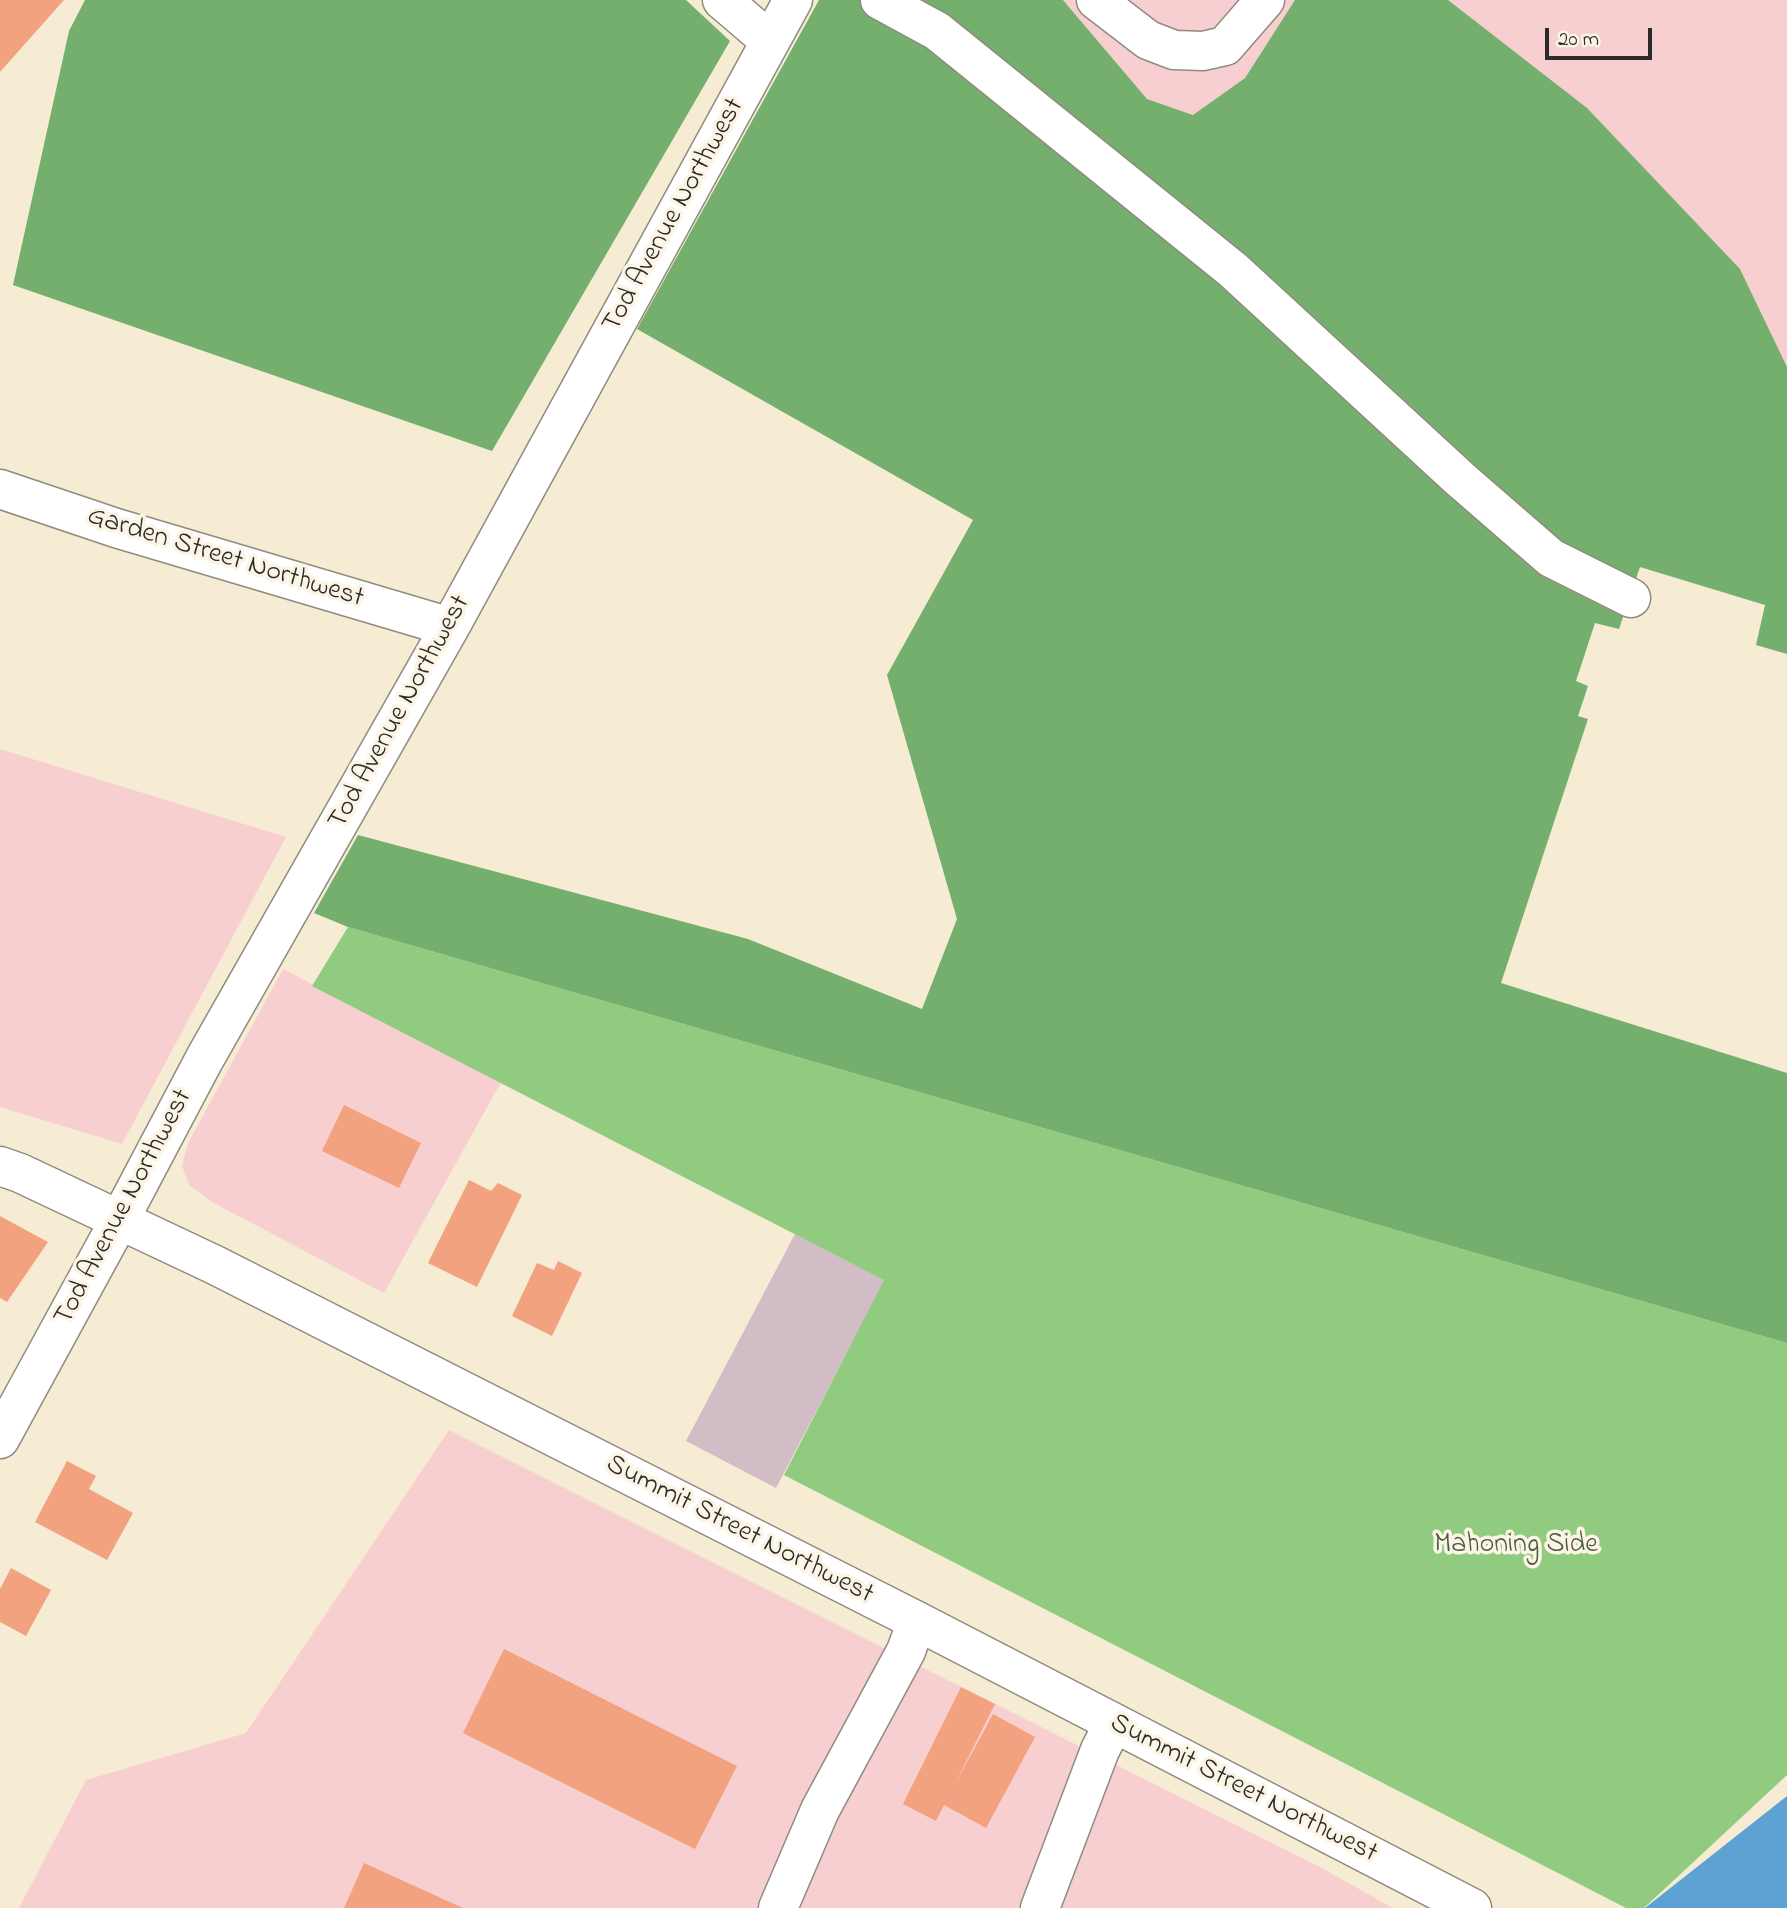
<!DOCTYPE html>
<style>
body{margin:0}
#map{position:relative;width:1787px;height:1908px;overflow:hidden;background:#f6ebd3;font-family:"Indie Flower",sans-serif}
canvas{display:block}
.scale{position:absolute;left:1545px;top:28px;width:107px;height:32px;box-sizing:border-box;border:4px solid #2b2b2b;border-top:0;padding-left:9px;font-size:21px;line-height:24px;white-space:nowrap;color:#2b2b2b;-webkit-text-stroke:5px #fcf5e5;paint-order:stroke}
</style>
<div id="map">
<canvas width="1787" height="1908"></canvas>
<div class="scale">20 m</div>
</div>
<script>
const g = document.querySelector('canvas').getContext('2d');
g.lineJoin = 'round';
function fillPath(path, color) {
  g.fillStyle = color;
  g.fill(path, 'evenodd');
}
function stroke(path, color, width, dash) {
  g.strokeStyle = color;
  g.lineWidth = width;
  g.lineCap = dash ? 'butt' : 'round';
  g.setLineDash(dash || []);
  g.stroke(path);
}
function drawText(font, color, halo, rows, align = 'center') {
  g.font = font + ' "Indie Flower",sans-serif';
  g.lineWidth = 7;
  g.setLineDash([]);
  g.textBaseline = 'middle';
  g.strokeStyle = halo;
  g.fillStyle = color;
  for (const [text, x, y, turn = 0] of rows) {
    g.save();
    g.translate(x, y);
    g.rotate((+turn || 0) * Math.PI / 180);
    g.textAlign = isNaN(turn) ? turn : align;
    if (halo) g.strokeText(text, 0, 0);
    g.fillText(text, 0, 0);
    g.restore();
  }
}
fillPath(new Path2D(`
 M1063,0h232l-50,78 -52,37 -46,-16z
 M1448,0h339v367l-47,-98z
 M0,749l286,88 -164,307 -122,-37z
 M283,969l218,113 -117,211 -172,-91 -22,-16 -8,-20 6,-23z
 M449,1430l871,437 73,41h-1374l67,-128 160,-47z`), '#f7cfd1');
fillPath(new Path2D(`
 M795,1234l90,46 -109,208 -90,-47z`), '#d2bdc6');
fillPath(new Path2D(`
 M348,927l1439,416v432l-143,133h-18l-842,-433 100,-195 -572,-294z`), '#90cb7f');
fillPath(new Path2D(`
 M85,0h601l44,41 -238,410 -479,-166 56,-254z
 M819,0h244l84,99 46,16 52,-37 50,-78h153l139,108 153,161 47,98v287l-31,-9 9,-40 -125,-38 -21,62 -24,-6 -19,58 12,5 -10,30 10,3 -87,264 286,90v270l-1439,-416 -34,-14 44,-78 390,104 174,70 35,-90 -70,-244 86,-155 -336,-191z`), '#74af6e');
fillPath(new Path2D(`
 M1787,1796v112h-142z`), '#5da2d2');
fillPath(new Path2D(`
 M0,0h64l-64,72z
 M344,1105l77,38 -22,45 -77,-37z
 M469,1180l22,11 7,-8 24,12 -45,92 -49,-24z
 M0,1216l48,26 -41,60 -7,-4z
 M558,1261l24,12 -30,63 -40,-20 25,-53 17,7z
 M67,1461l29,15 -7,13 44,24 -26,47 -72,-38z
 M11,1568l40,22 -25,46 -26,-14v-33z
 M504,1649l233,117 -42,83 -232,-116z
 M961,1687l34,17 -41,82 39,-72 42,23 -49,91 -42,-23 -8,16 -33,-17z
 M364,1863l99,45h-119z`), '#f2a27e');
const minor = new Path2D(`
 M722,0l48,41
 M880,0l57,31 296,239 227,209 91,79 80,40
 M1096,0l52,40 26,10 29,1 22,-5 40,-46
 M0,489l116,39 334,99
 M120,1219l85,-161 245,-431 343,-627
 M778,1908l42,-98 86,-159 11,-30
 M1040,1908l60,-158 14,-27`);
const major = new Path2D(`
 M0,1166l20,7 195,92 702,356 555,287
 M0,1439l120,-220`);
stroke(minor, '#908b7f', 41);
stroke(major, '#908b7f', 41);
stroke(minor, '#fff', 38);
stroke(major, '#fff', 38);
drawText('28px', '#2b2b2b', '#fcf5e5', [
 ["Tod Avenue Northwest",675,216,-61],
 ["Garden Street Northwest",225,559,17],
 ["Tod Avenue Northwest",401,713,-61],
 ["Tod Avenue Northwest",125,1208,-62],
 ["Summit Street Northwest",739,1531,27],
 ["Summit Street Northwest",1243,1790,27]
]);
drawText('28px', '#495b44', '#fcf5e5', [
 ["Mahoning Side",1516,1546]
]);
</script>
